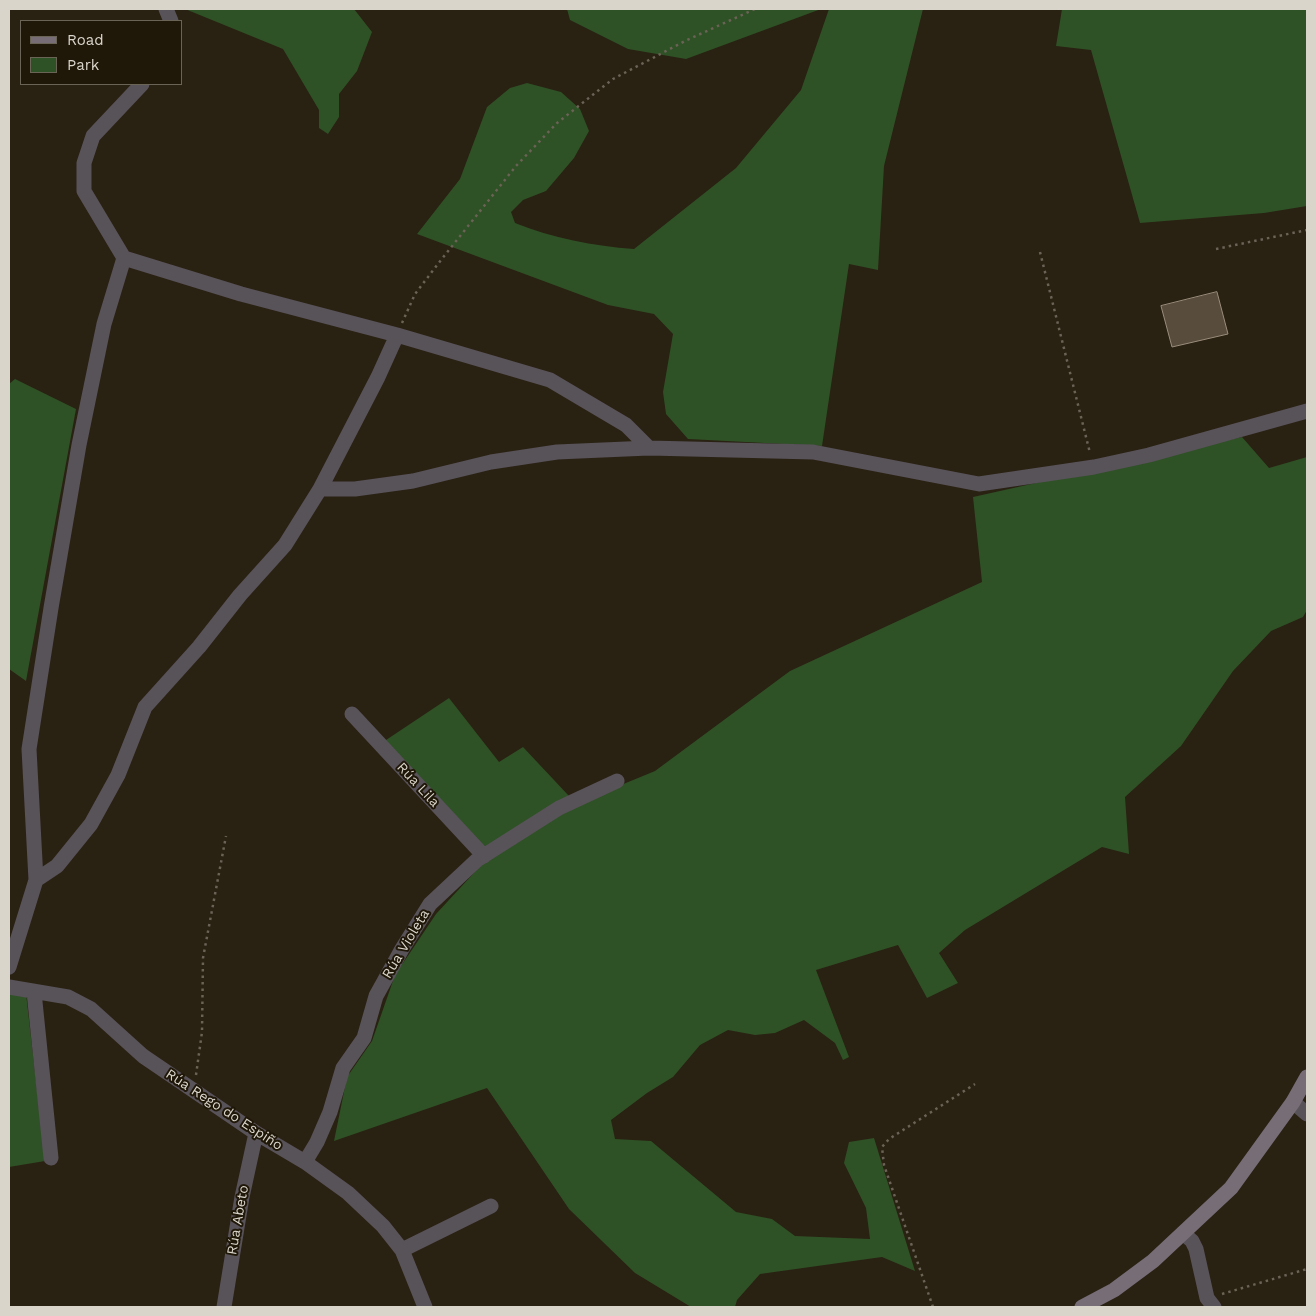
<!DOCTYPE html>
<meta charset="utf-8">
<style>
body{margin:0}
#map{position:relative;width:1316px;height:1316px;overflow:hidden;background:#292112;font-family:"Work Sans",sans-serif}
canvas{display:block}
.frame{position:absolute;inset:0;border:10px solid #dad5cb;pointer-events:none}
.legend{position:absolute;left:20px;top:20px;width:162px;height:65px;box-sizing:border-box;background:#1f1809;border:1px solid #6a6457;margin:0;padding:6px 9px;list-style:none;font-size:15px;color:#dad5cb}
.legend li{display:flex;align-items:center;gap:10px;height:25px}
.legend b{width:25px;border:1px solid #6a6457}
</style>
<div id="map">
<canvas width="1316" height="1316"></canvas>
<div class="frame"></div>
<ul class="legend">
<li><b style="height:6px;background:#766d77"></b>Road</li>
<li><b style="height:14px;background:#2f5126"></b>Park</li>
</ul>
</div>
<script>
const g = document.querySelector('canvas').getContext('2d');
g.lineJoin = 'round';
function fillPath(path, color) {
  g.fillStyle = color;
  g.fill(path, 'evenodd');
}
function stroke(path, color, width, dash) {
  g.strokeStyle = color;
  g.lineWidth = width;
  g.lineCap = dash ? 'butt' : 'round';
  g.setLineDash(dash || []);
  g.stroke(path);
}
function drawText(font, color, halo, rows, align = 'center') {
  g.font = font + ' "Work Sans",sans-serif';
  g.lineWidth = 4;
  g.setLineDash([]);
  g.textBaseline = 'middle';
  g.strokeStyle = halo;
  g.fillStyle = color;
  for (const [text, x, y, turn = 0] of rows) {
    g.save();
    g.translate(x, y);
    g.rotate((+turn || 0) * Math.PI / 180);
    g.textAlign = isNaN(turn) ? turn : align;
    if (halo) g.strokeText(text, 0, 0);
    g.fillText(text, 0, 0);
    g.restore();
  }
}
fillPath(new Path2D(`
 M185,9h169l18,23 -15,39 -18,23v23l-11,17 -9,-6v-18l-36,-61z
 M567,9h254l-135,50 -58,-10 -58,-29z
 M829,9h94l-39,157 -6,104 -29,-6 -27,182 -134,-7 -22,-25 -3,-22 10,-58 -19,-20 -46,-9 -191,-71 43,-55 27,-72 23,-19 17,-5 34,9 19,17 9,22 -15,27 -28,33 -23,9 -12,12 4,11c37,15 79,23 119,26l102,-81 65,-78z
 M1062,9h245v197l-43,7 -124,10 -49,-173 -35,-4z
 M15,379l61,30 -50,272 -17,-12v-285z
 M1242,437l27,31 38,-11v153l-4,7 -32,14 -38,40 -52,75 -56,51 4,57 -27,-7 -137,83 -26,23 19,30 -31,15 -29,-53 -82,25 33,87 -6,3 -8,-17 -31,-23 -29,13 -20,2 -27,-5 -28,15 -27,32 -26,16 -36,27 4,19 36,2 85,71 36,7 23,17 75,3 -4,-31 -22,-45 5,-21 25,-4 41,133 -33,-14 -122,17 -23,26 -2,7h-44l-56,-34 -66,-64 -82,-121 -153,53 13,-64 25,-36 23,-66 41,-61 49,-53 -105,-117 69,-46 50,64 24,-15 46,49 35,-4 51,-21 135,-100 192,-89 -9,-85z
 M9,993h17l19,168 -36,6z`), '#2f5126');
const building = new Path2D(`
 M1217,292l11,42 -56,13 -11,-41z`);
fillPath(building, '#584d3d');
stroke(building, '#9a8d7c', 1);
stroke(new Path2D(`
 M1216,249l91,-19
 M1040,252l50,201
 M402,323l13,-29 26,-34 75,-94 41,-43 56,-44 72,-38 70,-32
 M196,1075l6,-43 1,-74 23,-122
 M1222,1294l85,-25
 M933,1307l-49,-142 -2,-18 7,-8 86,-55`), '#6a6356', 2.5, [2.5, 4]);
stroke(new Path2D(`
 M166,9l5,12
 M142,84l-49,52 -9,27v28l40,67 117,36 156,41 153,45 76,45 23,23
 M320,489h35l58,-8 78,-19 66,-10 92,-4 164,4 166,32 115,-17 55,-12 158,-44
 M352,714l132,142
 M36,880l21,-14 34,-42 27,-49 27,-68 54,-60 41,-52 45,-50 35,-56 58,-112 19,-42
 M9,967l27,-87 -7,-131 22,-141 28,-163 25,-121 20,-66
 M9,987l59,10 23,12 52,47 113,77 49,29 43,31 35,33 19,24 23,57
 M34,992l17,166
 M1293,1102l14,12
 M305,1162l12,-20 13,-30 13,-44 21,-30 12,-42 26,-47 28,-45 47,-44 82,-52 58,-27
 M1183,1233l9,8 4,8 11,49 7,9
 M402,1250l89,-44
 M224,1307l18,-110 14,-64`), '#585259', 15);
stroke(new Path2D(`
 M1082,1307l32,-17 39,-29 78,-73 62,-86 14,-25`), '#766d77', 15);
drawText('14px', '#dad5cb', '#1f1809', [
 ["Rúa Lila",418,785,47],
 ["Rúa Violeta",406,944,-59],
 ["Rúa Rego do Espiño",224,1110,33],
 ["Rúa Abeto",238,1220,-80]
]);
</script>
